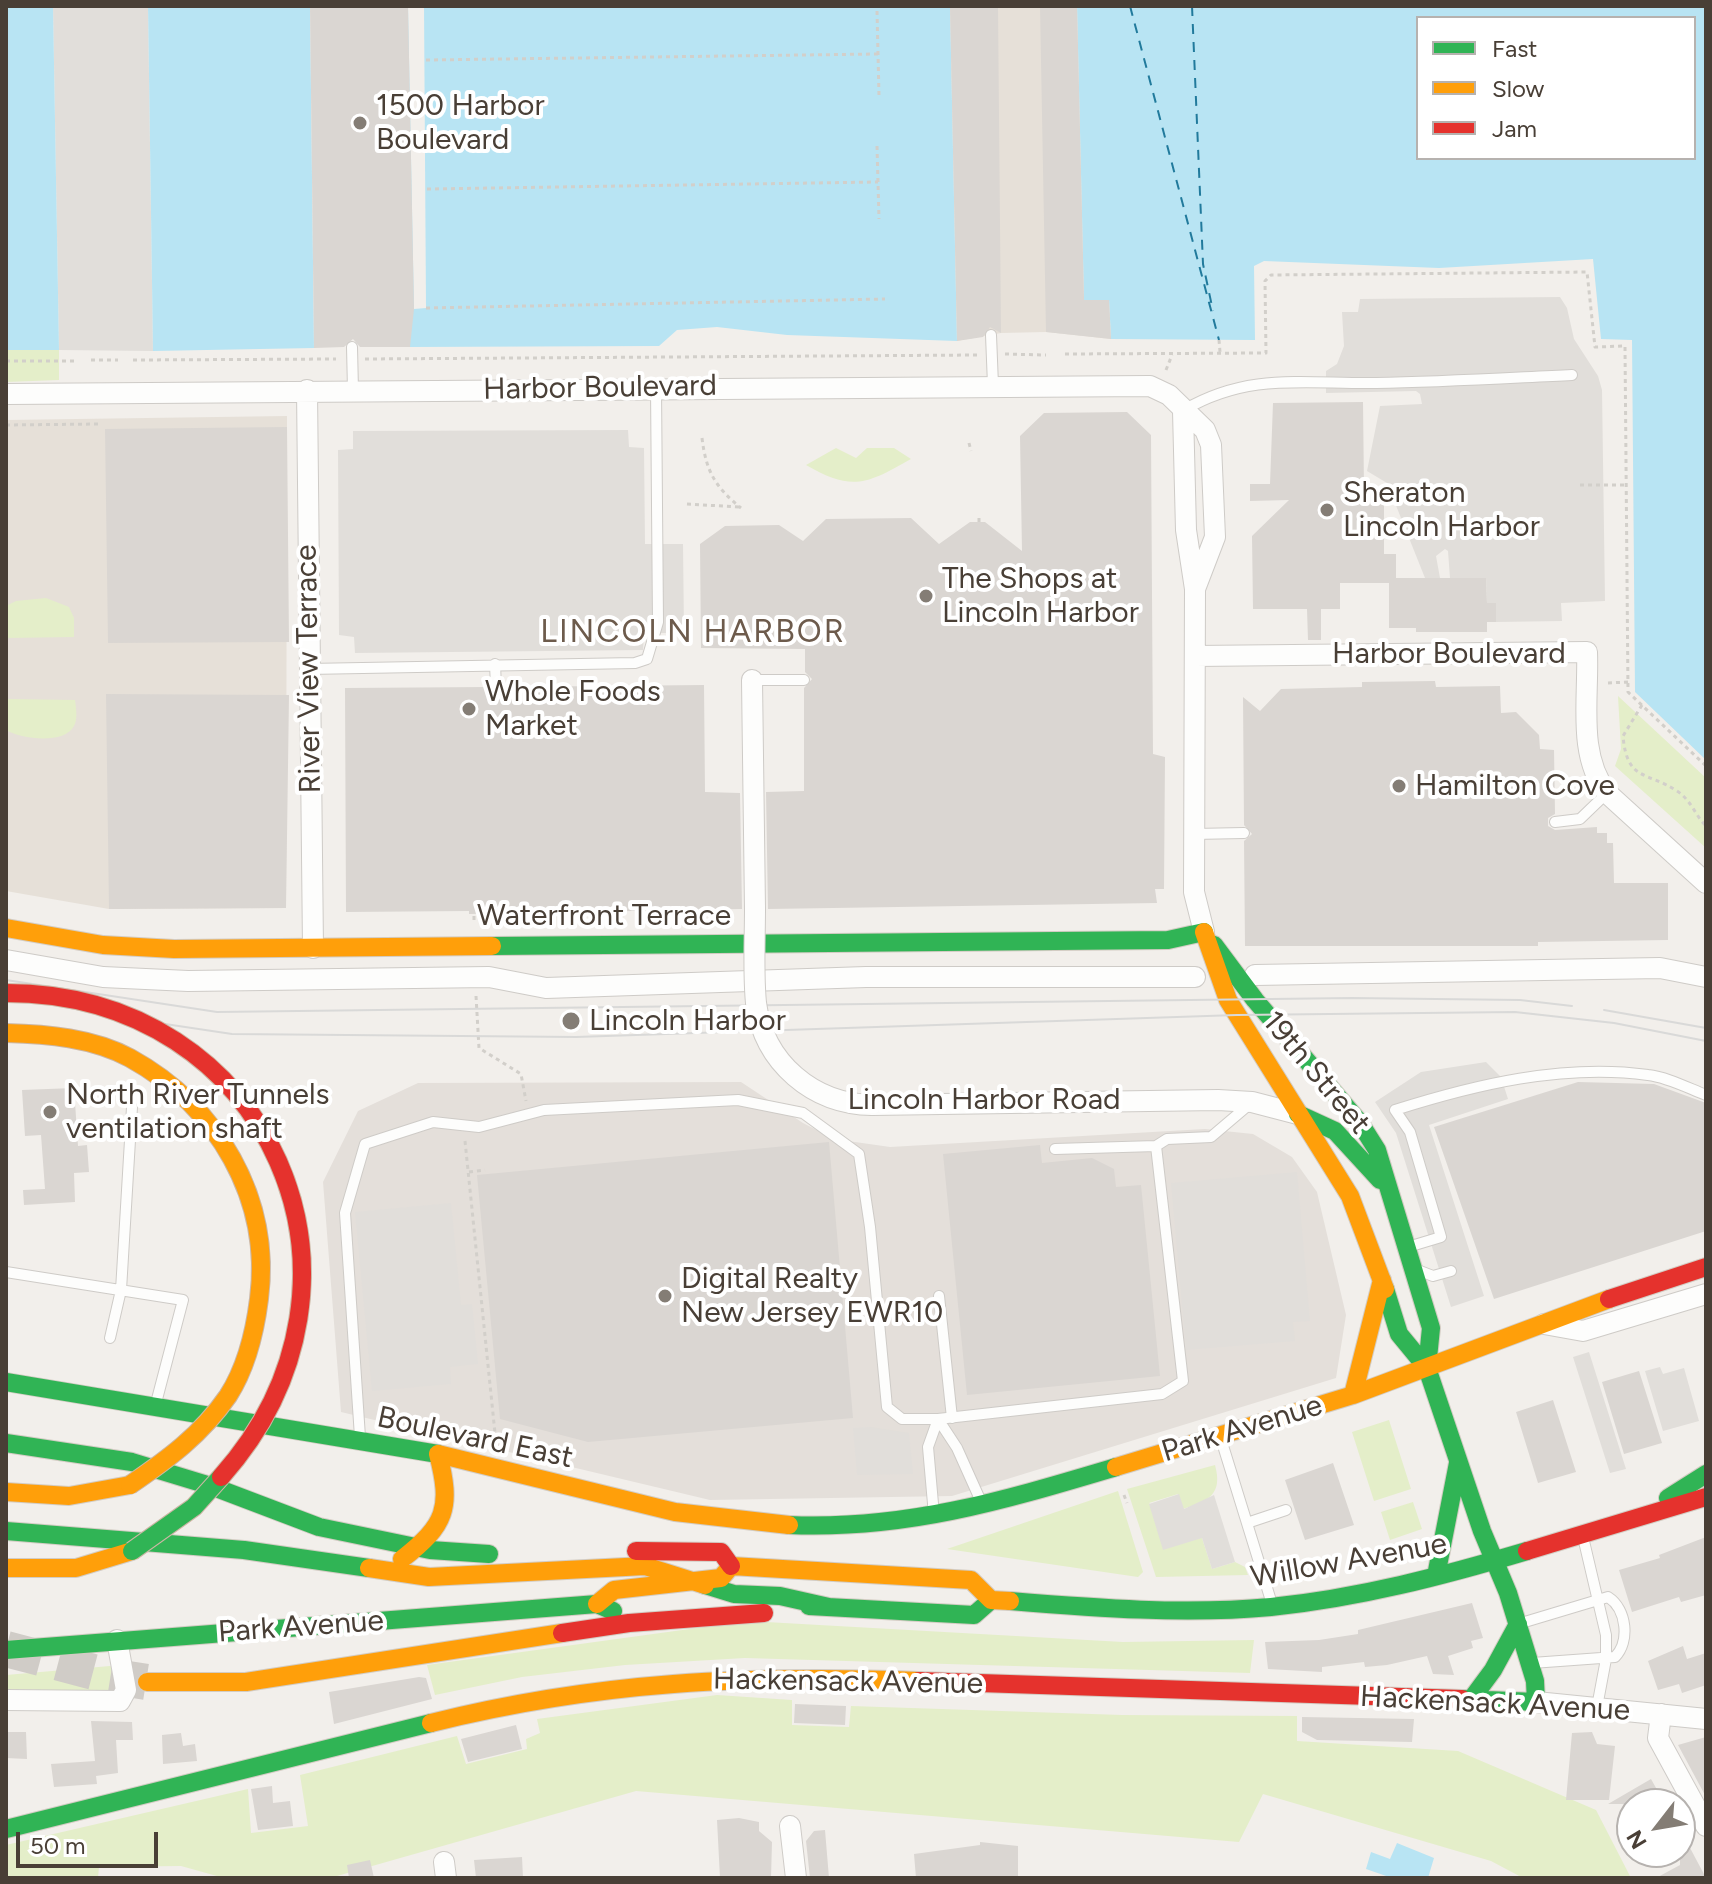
<!DOCTYPE html>
<style>
body{margin:0}
#map{position:relative;width:1712px;height:1884px;overflow:hidden;background:#f2efeb;font-family:Figtree,sans-serif}
canvas{display:block}
.frame{position:absolute;inset:0;border:8px solid #493f36;pointer-events:none}
.legend{position:absolute;left:1416px;top:16px;width:280px;height:144px;box-sizing:border-box;background:#fff;border:2px solid #b6b2af;margin:0;padding:10px 14px;list-style:none;font-size:24px;color:#493f36}
.legend li{display:flex;align-items:center;gap:16px;height:40px}
.legend b{width:40px;border:2px solid #b6b2af}
.north{position:absolute;left:1616px;top:1788px;width:80px;height:80px;box-sizing:border-box;background:#fff;border:2px solid #b6b2af;border-radius:50%;rotate:239deg;font-size:22px;font-weight:700;line-height:32px;text-align:center;color:#493f36}
.north::after{content:'';display:block;margin:auto;width:28px;height:36px;background:#847d75;clip-path:polygon(50% 0,100% 100%,50% 72%,0 100%)}
.scale{position:absolute;left:16px;top:1832px;width:142px;height:36px;box-sizing:border-box;border:4px solid #493f36;border-top:0;padding-left:10px;font-size:24px;line-height:28px;white-space:nowrap;color:#493f36;-webkit-text-stroke:6px #fff;paint-order:stroke}
</style>
<div id="map">
<canvas width="1712" height="1884"></canvas>
<div class="frame"></div>
<ul class="legend">
<li><b style="height:10px;background:#30b455"></b>Fast</li>
<li><b style="height:10px;background:#ff9f0a"></b>Slow</li>
<li><b style="height:10px;background:#e5322d"></b>Jam</li>
</ul>
<div class="north">N</div>
<div class="scale">50 m</div>
</div>
<script>
const g = document.querySelector('canvas').getContext('2d');
g.lineJoin = 'round';
function fillPath(path, color) {
  g.fillStyle = color;
  g.fill(path, 'evenodd');
}
function stroke(path, color, width, dash) {
  g.strokeStyle = color;
  g.lineWidth = width;
  g.lineCap = dash ? 'butt' : 'round';
  g.setLineDash(dash || []);
  g.stroke(path);
}
function drawText(font, color, halo, rows, align = 'center') {
  g.font = font + ' Figtree,sans-serif';
  g.lineWidth = 8;
  g.setLineDash([]);
  g.textBaseline = 'middle';
  g.strokeStyle = halo;
  g.fillStyle = color;
  for (const [text, x, y, turn = 0] of rows) {
    g.save();
    g.translate(x, y);
    g.rotate((+turn || 0) * Math.PI / 180);
    g.textAlign = isNaN(turn) ? turn : align;
    if (halo) g.strokeText(text, 0, 0);
    g.fillText(text, 0, 0);
    g.restore();
  }
}
fillPath(new Path2D(`
 M950,6h127l7,294h25l2,39 -65,-7 -45,1 -44,8z
 M287,416l-1,492 -177,1 -103,-18v-471z`), '#e6e0d8');
fillPath(new Path2D(`
 M741,1082l62,41 31,16 56,8 315,-18 48,5 39,23 25,35 29,123 -10,63 -384,118 -242,4 -369,-88 -18,-230 35,-71 60,-28z`), '#e4dfda');
fillPath(new Path2D(`
 M6,350h53v30l-53,2z
 M836,448l20,10 11,-10h27l17,11c-44,25 -59,33 -105,6z
 M46,598l23,9 5,11v19l-68,1v-32l10,-5z
 M1618,696l88,82v70l-91,-82 6,-17z
 M7,699l68,1c1,8 3,19 -1,26 -10,19 -53,13 -68,4z
 M1389,1420l22,69 -37,12 -22,-69z
 M1215,1465c8,29 -6,36 -32,44l-5,-15 -29,9 53,35 10,31 23,-7 10,5 3,8 -92,2 -29,-88z
 M1118,1491l25,81 -5,5 -191,-28z
 M1413,1502l9,27 -32,11 -9,-28z
 M748,1621l375,21 131,-2 -4,33 -505,-15 -120,7 -103,12 -87,18 -8,-30z
 M110,1666l3,2 1,20 -7,4 -101,-3v-14z
 M717,1695l75,5v25l57,2 2,-21 271,9 175,1v25l161,10 138,59 35,68h-108l-32,-17 -228,-67 -24,48 -603,-51 -306,87h-106l-43,-12 -82,1 -1,11h-92v-33l242,-56 3,44 57,-7 -8,-51 157,-39 9,28 61,-15 -1,-10 14,-6 -3,-14z`), '#e4eec9');
fillPath(new Path2D(`
 M53,6h95l5,345 -94,-1z
 M1560,297l7,11 7,31 24,37 4,14 3,211 -44,2 1,18 -66,1v-19h-9l-1,-25h-36l-2,-27 -3,-2 -9,7 4,22h-15l-38,-95 -20,-12 13,-65 42,-2 -2,-10 -4,-3 -90,2v-22l11,-7 7,-18 -2,-34h16l2,-13z
 M628,430l1,17 15,1 1,96h38l1,89h-40l-1,17 -288,3 -1,-16 -15,-2 -1,-185 15,-1v-18z
 M1486,1062l15,15 7,22 -79,26 55,171 -33,11 -55,-174 -21,-31 46,-30z
 M1297,1172l13,149 -17,1 2,19 -109,9 -15,-167z
 M451,1203l10,102 11,-1 6,60 -28,3 1,17 -79,7 -17,-179z
 M1589,1352l37,117 -16,4 -37,-116z
 M1660,1367l3,7 21,-6 15,53 -36,10 -18,-60z
 M871,1427l38,6 4,41 -56,1 -4,-47z
 M1179,1494l5,15 30,-14 21,67 -23,7 -10,-31 -39,12 -14,-46z`), '#e1deda');
fillPath(new Path2D(`
 M6,6h47l6,344h-53z
 M148,6h162l4,342 -161,3z
 M406,6h544l7,335 -170,-6 -70,-8 -40,3 -18,16 -249,1z
 M1077,6h629v754l-71,-68 -3,-352 -31,-1 -8,-80 -154,9 -175,-7 -10,5 1,74 -144,-1 -2,-39h-25zM1418,18h276v140h-276z
 M1397,1843l37,15 -6,20h-36l-26,-9 5,-17 19,7z`), '#b8e4f3');
fillPath(new Path2D(`
 M408,6h16l2,302 -12,1z`), '#f2efeb');
stroke(new Path2D(`
 M1130,6l89,334
 M1192,6l11,258 10,47`), '#217a9c', 2, [10, 8]);
fillPath(new Path2D(`
 M310,6h98l6,303 -4,38h-50l-7,-8 -9,8 -30,1z
 M950,6h48l3,327 -11,-6 -7,10 -26,4z
 M1040,6h37l7,294h25l2,39 -65,-7z
 M1363,402l1,88h20v64h12v24h90l1,25h9v19h-9v10h-71v-4h-27v-45h-49v26h-19v31h-13l-1,-31h-54l-1,-73 37,-36 -39,1v-17h20l3,-81z
 M1127,412l24,23 2,319 12,3 -1,132h-9l2,14 -389,6 -2,-117 38,-1v-103l8,-9 -7,-7v-23l-104,-1 -1,-104 25,-18 54,-1 24,16 23,-22 85,-1 28,26 31,-22h15l37,29 -2,-115 24,-23z
 M287,427l2,215 -181,1 -3,-214z
 M1435,681l1,6 64,-1 1,27 15,-1 23,23 1,14 14,1 1,64 -7,4v8l7,4 42,-3v6h10v10h6l1,40h54v57l-130,2v4h-293l-1,-105 8,-7 -8,-9 -1,-128 17,14 21,-22 81,-2v-5z
 M704,685l1,107 35,1 2,116 -273,5v-3l-123,1 -1,-224 143,-1 8,8 8,-8z
 M106,694l183,1 -3,213 -177,1z
 M1578,1082l76,2 52,19v128l-212,68 -60,-172z
 M74,1088l4,58 9,-1 2,27 -15,1 1,29 -51,3 -1,-15 22,-1 -4,-54 -16,1 -3,-46z
 M829,1142l24,276 -265,24 -88,-23 -23,-244z
 M1040,1145l2,18 50,-5 22,11 2,18 25,-2 19,191 -193,19 -24,-241z
 M1639,1371l23,72 -38,11 -22,-72z
 M1553,1400l23,72 -38,11 -22,-71z
 M1333,1463l21,62 -49,15 -20,-60z
 M1706,1537v58l-25,7 -2,-5 -47,15 -13,-42 41,-12 -1,-3z
 M1472,1603l11,35 -12,3 2,7 -25,8 6,19 -21,-1 -6,-18 -40,9 -22,2 -1,-5 -42,5v5l-54,-3 -3,-27 54,-2 39,-6v-4z
 M1683,1646l4,13 19,-6v32l-24,8 -3,-9 -21,6 -10,-29z
 M419,1677l7,1 6,21 -98,25 -5,-32z
 M795,1704l51,2 -1,19 -51,-2z
 M1302,1717l112,2 -2,23 -95,-2 -15,-8z
 M91,1721l41,1 1,18h-17l2,33 -22,3 1,8 -43,3 -3,-23 44,-3z
 M516,1725l6,24 -54,13 -7,-23z
 M6,1732h20l1,27 -21,-1z
 M1592,1732l5,12 18,2 -6,54h-43l6,-67z
 M181,1733l2,13 12,-2 2,17 -34,3 -1,-29z
 M1706,1737v60l-28,-52z
 M1651,1779l14,25h-57z
 M272,1786l1,17 17,-2 3,25 -35,4 -7,-41z
 M739,1818l20,4v9l13,11 -1,36h-51l-3,-58z
 M1680,1829l26,49h-50l24,-13z
 M825,1830l4,48h-19l-4,-37 8,-10z
 M980,1842l38,4v30l-102,2 -2,-24 66,-9z
 M522,1857l1,21h-47l-2,-18z
 M370,1860l4,18h-25l-2,-13z`), '#dad6d2');
stroke(new Path2D(`
 M6,1649l103,27 38,6`), '#d0ccc7', 36, [36, 18]);
const lane = new Path2D(`
 M991,335l2,50
 M352,347l1,43
 M1184,410c65,-38 120,-26 192,-27 65,-1 131,-5 196,-8
 M495,664l1,23
 M308,669l327,-6 12,-4 11,-37 -2,-234
 M752,680h52
 M1555,822l25,-3 27,-26
 M1194,834l50,-1
 M1156,1146l11,-7 44,-2 40,-34
 M1408,1247l33,-10 -31,-105 -15,-22c79,-25 169,-47 253,-35 19,2 40,13 58,20
 M1420,1271l13,5 18,-5
 M6,1272l177,28 -27,103
 M939,1296l13,122
 M110,1338l11,-48 11,-183
 M938,1419l19,29 26,58
 M1220,1436l52,168
 M360,1437l-15,-224 20,-69 68,-22 46,5 65,-17 194,-10 65,13 56,41 11,73 17,180 15,12h36l224,-25 21,-13 -27,-235 -101,3
 M934,1515l-6,-68 10,-28
 M1247,1523l39,-13
 M1583,1537l23,98v24l-9,48
 M1518,1624l90,-27c19,12 22,45 7,60l-83,6`);
const street = new Path2D(`
 M307,390l6,558
 M6,394l1144,-8 19,9 36,35 6,15 4,92 -20,52
 M1183,411l3,119 9,59 -1,303 10,40
 M1195,656l392,-4c2,46 -10,103 20,141l99,90
 M752,680l3,229
 M6,960l97,17 85,4 301,-4 57,11 320,-11h329
 M1255,975l405,-7 46,9
 M872,1105l346,-5 34,2 46,12
 M1544,1324l39,7 123,-37
 M6,1700l114,1 6,-11 -9,-50
 M1536,1702l170,17
 M1661,1714l-3,24 48,88
 M790,1826l6,52
 M444,1862l2,16`);
const fast = new Path2D(`
 M1214,945l41,55 105,123 17,27 54,178 -4,40
 M492,946l676,-6 36,-8
 M1298,1114l37,17 45,49
 M1385,1289l14,45 28,34 55,163 26,62 27,88 1,21 -74,-3
 M6,1382l432,72
 M6,1443l126,19 79,24 108,41 111,23 59,4
 M1668,1498l38,-24
 M789,1525c118,5 216,-25 327,-58
 M6,1531l238,19 125,18
 M1436,1576l22,-113
 M705,1585l29,9 46,2 49,11
 M1010,1601c86,7 175,14 261,6 88,-9 172,-31 256,-56
 M809,1606l165,9 17,-15
 M6,1650l591,-46 16,7
 M1473,1697l20,-27 25,-46
 M6,1829l425,-106`);
const slow = new Path2D(`
 M6,928l97,17 71,4 318,-3
 M1204,932l24,68 122,196 35,93
 M1353,1395l29,-115
 M438,1454l237,58 114,13
 M1116,1467l237,-72 256,-96
 M6,1492l63,4 61,-11
 M402,1559c44,-34 50,-51 36,-105
 M6,1568h70l56,-17
 M369,1568l60,9 216,-11 60,19
 M597,1604l17,-14 107,-12 10,-12 240,14 20,20 19,1
 M147,1682h99l316,-49
 M431,1723c168,-42 316,-48 488,-42`);
const jam = new Path2D(`
 M1609,1299l97,-32
 M636,1551l85,1 10,14
 M1527,1551l179,-54
 M562,1633l67,-10 135,-10
 M919,1681l543,18`);
stroke(lane, '#cecbc7', 12);
stroke(street, '#cecbc7', 22);
stroke(fast, '#d3ccc3', 20);
stroke(slow, '#d3ccc3', 20);
stroke(jam, '#d3ccc3', 20);
stroke(new Path2D(`
 M877,11l2,85
 M426,60l452,-6
 M877,146l2,73
 M427,189l451,-7
 M426,308l459,-9
 M1219,340l1,12
 M1005,354l41,1
 M1065,354l201,-1 -1,-72 6,-6 316,-3 8,75 30,-1 3,346 78,74
 M365,359l612,-4
 M91,360h27
 M133,360l203,-1
 M6,361h71
 M1166,370l6,-15
 M6,425l93,-1
 M702,438c4,33 13,49 39,70
 M969,443l2,8
 M1580,485h47
 M687,504l52,3
 M979,522v-4
 M1608,683l20,-1
 M1642,705l-19,31c4,46 24,35 54,55 14,9 18,24 29,35
 M474,920v-6
 M476,996l3,52 42,26 5,27
 M465,1141l31,302
 M469,1172l16,-2
 M1124,1495l3,8`), '#d2cfca', 3, [4, 4]);
stroke(lane, '#fdfdfc', 10);
stroke(street, '#fdfdfc', 20);
stroke(fast, '#30b455', 18);
stroke(slow, '#ff9f0a', 18);
stroke(jam, '#e5322d', 18);
stroke(new Path2D(`
 M6,980l211,32 1135,-14 168,2 52,6
 M6,995l99,20 127,19 344,3 661,-22 278,-3 99,11 92,18
 M1604,1010l102,18`), '#d9d9d8', 2);
const streetBridge = new Path2D(`
 M755,909c0,31 -2,63 1,94 8,60 57,101 116,102`);
const fastBridge = new Path2D(`
 M132,1551l62,-44 27,-30`);
const slowBridge = new Path2D(`
 M6,1033c41,1 87,5 124,25 87,48 142,140 129,241 -4,32 -13,69 -31,97 -27,39 -60,63 -98,89`);
const jamBridge = new Path2D(`
 M6,993c264,0 390,288 215,484`);
stroke(streetBridge, '#cecbc7', 22, []);
stroke(fastBridge, '#ccb7a4', 20, []);
stroke(slowBridge, '#ccb7a4', 20, []);
stroke(jamBridge, '#ccb7a4', 20, []);
stroke(streetBridge, '#fdfdfc', 20);
stroke(fastBridge, '#30b455', 18);
stroke(slowBridge, '#ff9f0a', 18);
stroke(jamBridge, '#e5322d', 18);
for (const [x, y, r, color] of [
 [360,123,8,"#847d75"],
 [1327,510,8,"#847d75"],
 [926,596,8,"#847d75"],
 [469,709,8,"#847d75"],
 [1399,786,8,"#847d75"],
 [571,1021,10,"#847d75"],
 [50,1112,8,"#847d75"],
 [665,1296,8,"#847d75"]
]) {
  const dot = new Path2D();
  dot.arc(x, y, r, 0, 2 * Math.PI);
  g.fillStyle = color;
  g.fill(dot);
  stroke(dot, '#fff', 3);
}
drawText('30px', '#493f36', '#fff', [
 ["1500 Harbor",376,106],
 ["Boulevard",376,140],
 ["Sheraton",1343,493],
 ["Lincoln Harbor",1343,527],
 ["The Shops at",942,579],
 ["Lincoln Harbor",942,613],
 ["Whole Foods",485,692],
 ["Market",485,726],
 ["Hamilton Cove",1415,786],
 ["Lincoln Harbor",589,1021],
 ["North River Tunnels",66,1095],
 ["ventilation shaft",66,1129],
 ["Digital Realty",681,1279],
 ["New Jersey EWR10",681,1313]
], 'left');
drawText('30px', '#493f36', '#fff', [
 ["Harbor Boulevard",600,388,-1],
 ["Harbor Boulevard",1449,654],
 ["River View Terrace",309,669,-91],
 ["Waterfront Terrace",604,916],
 ["19th Street",1316,1073,50],
 ["Lincoln Harbor Road",984,1100],
 ["Park Avenue",1242,1429,-17],
 ["Boulevard East",475,1438,12],
 ["Willow Avenue",1349,1561,-10],
 ["Park Avenue",301,1627,-4],
 ["Hackensack Avenue",848,1682,1],
 ["Hackensack Avenue",1495,1704,3]
]);
g.letterSpacing = '2px';
drawText('32px', '#6d5b4c', '#fff', [
 ["LINCOLN HARBOR",693,633]
]);
g.letterSpacing = '0px';
</script>
